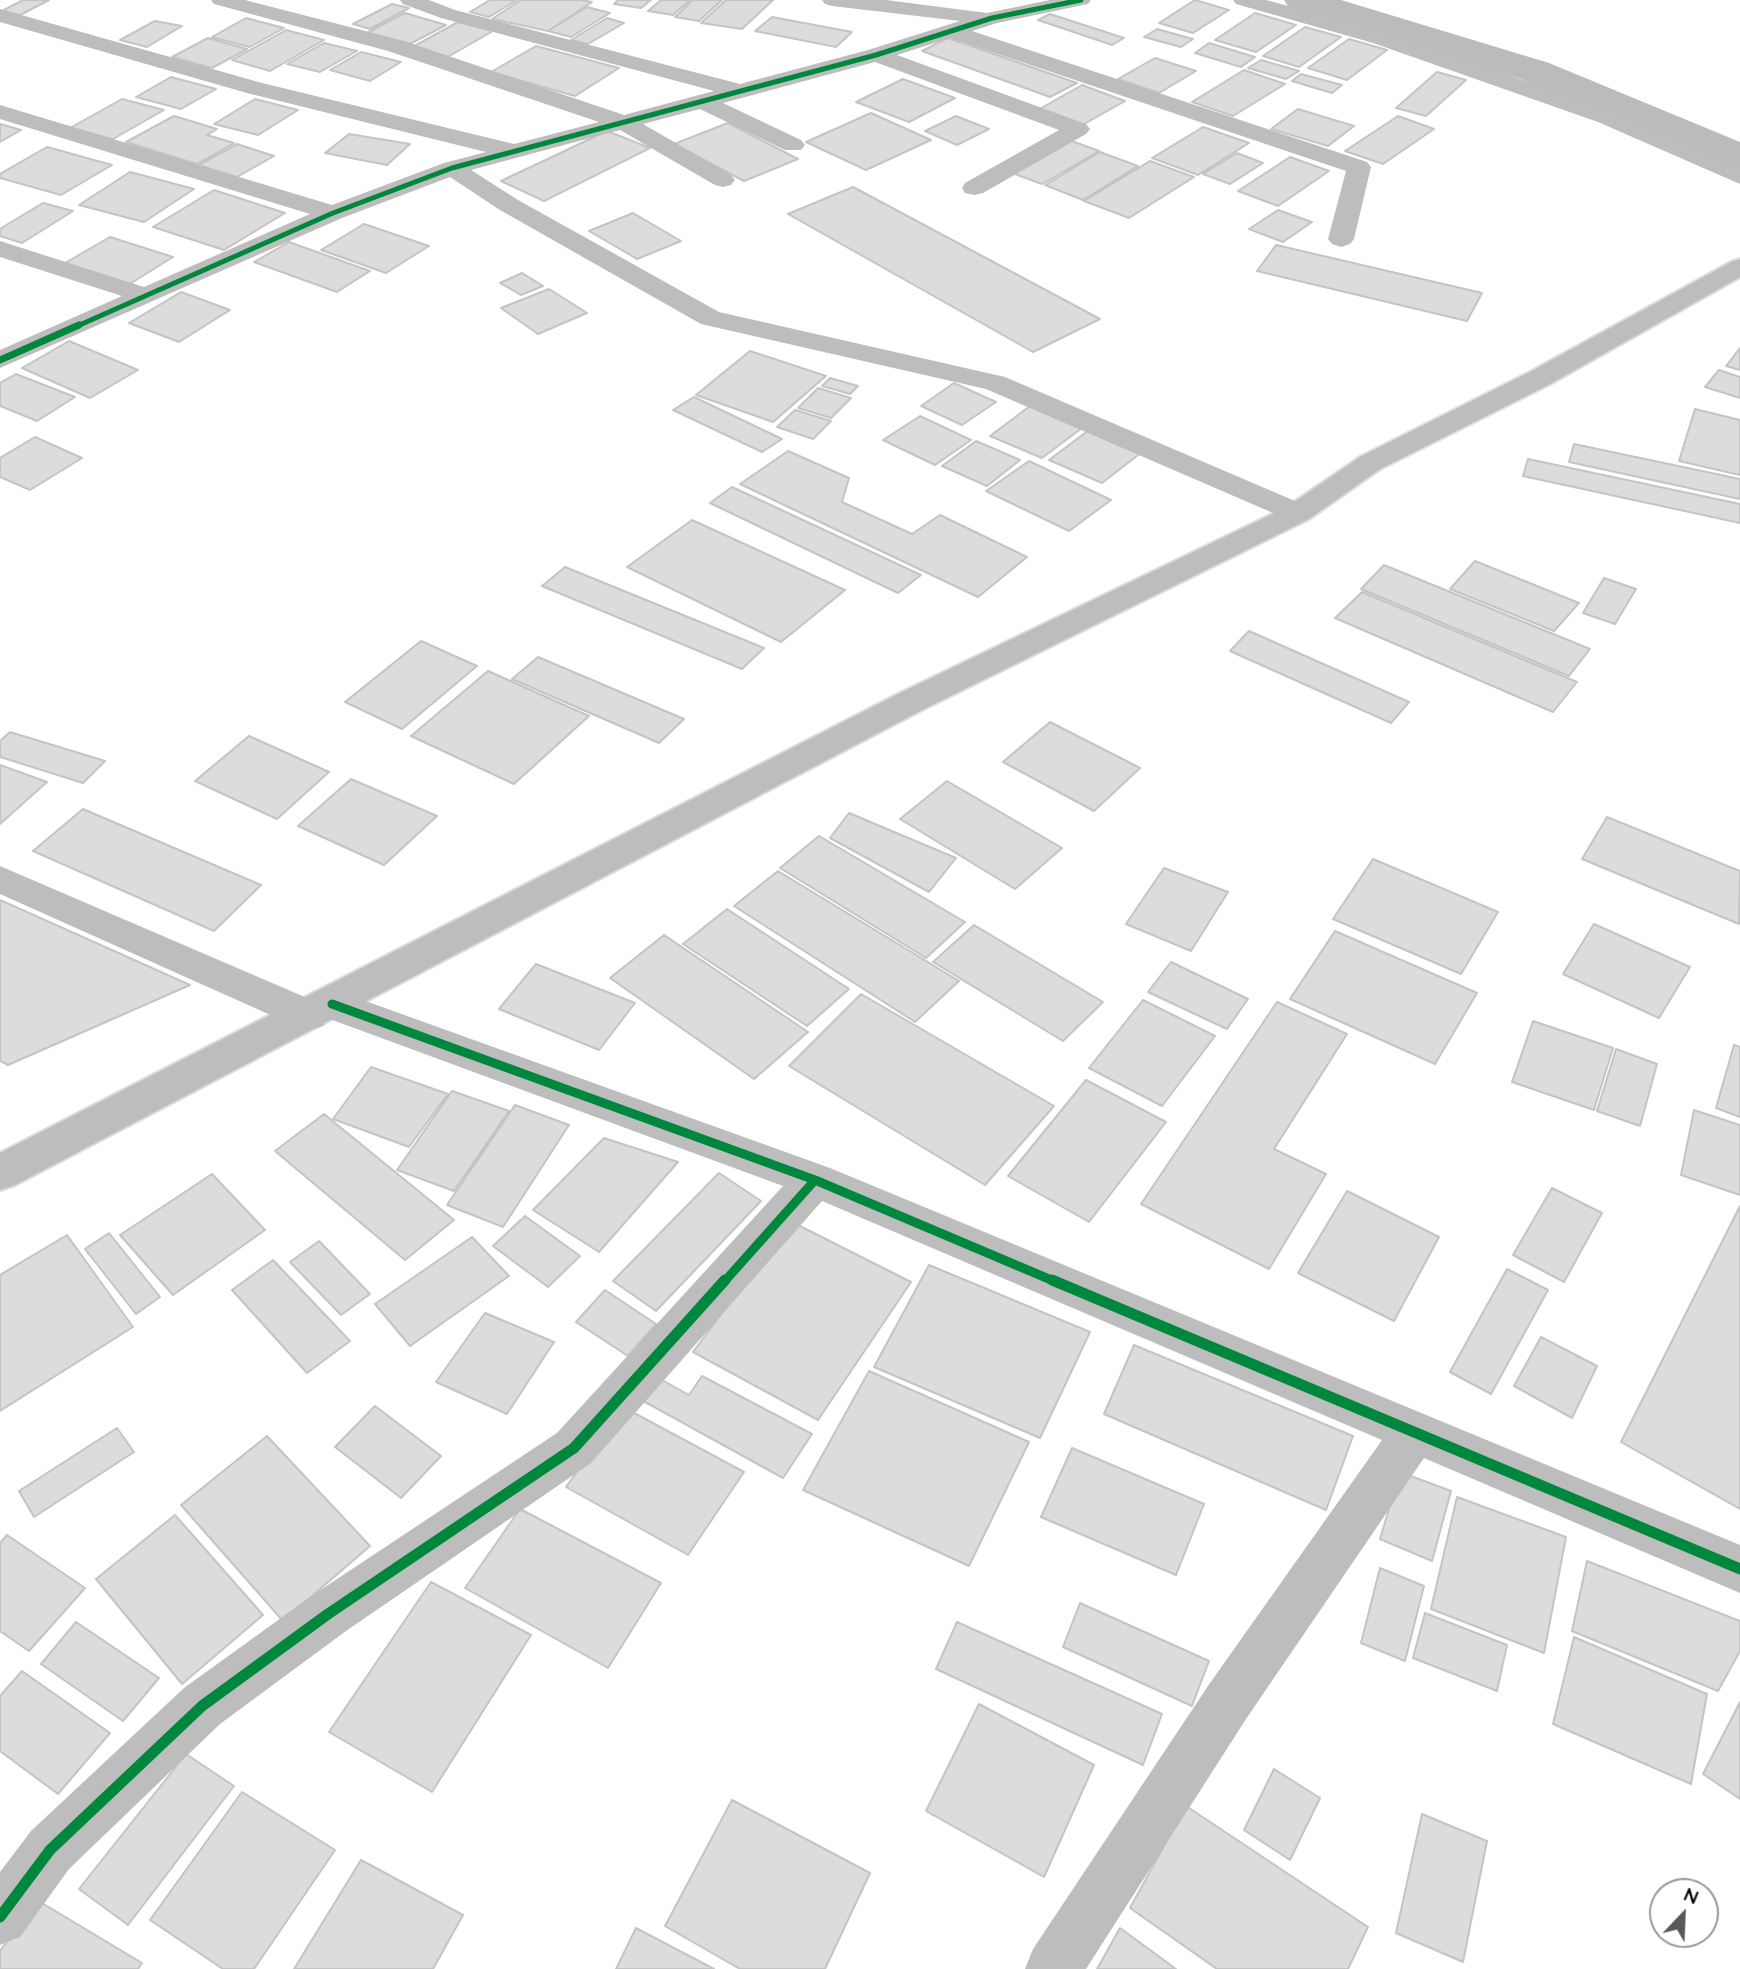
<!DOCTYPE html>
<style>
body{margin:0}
#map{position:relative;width:1740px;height:1969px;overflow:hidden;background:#fff;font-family:Quicksand,sans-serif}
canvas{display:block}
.north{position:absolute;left:1649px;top:1878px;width:70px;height:70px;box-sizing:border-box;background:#fff;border:2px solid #999;border-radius:50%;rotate:23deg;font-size:19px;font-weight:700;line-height:28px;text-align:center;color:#000}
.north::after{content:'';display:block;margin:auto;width:24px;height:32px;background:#595959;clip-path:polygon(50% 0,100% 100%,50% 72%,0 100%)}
</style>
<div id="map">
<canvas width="1740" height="1969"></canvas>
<div class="north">N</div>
</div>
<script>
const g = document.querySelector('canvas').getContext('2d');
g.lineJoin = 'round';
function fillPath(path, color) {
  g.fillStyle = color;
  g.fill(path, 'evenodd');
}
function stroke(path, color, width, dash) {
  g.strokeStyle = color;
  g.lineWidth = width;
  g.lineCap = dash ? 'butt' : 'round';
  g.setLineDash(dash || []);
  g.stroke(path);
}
fillPath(new Path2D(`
 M1284,0h57l208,63 191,79v28l-15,-4 -204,-87 -232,-71z`), '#bbb');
const building = new Path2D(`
 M23,0h26l-29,15 -18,-4z
 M490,0h27l-28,17 -19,-5z
 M521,0h61l10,2 -44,29 -56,-12z
 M618,0h33l-10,8 -27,-4z
 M661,0h29l-17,15 -25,-4z
 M693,0h29l-23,21 -24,-4z
 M726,0h47l-31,29 -41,-6z
 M1195,0l34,10 -36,23 -34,-10z
 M392,4l17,4 -39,21 -17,-5z
 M587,7l23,6 -39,24 -23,-6z
 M405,13l41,12 -40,21 -41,-12z
 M1255,13l41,12 -40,27 -41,-12z
 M1050,14l74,24 -12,7 -74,-25z
 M772,17l80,15 -16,15 -81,-16z
 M246,18l38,10 -34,19 -38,-10z
 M607,18l17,5 -36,21 -17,-4z
 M155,21l27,5 -35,21 -27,-7z
 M458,22l35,9 -47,27 -35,-10z
 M1305,27l36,10 -42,30 -36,-11z
 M1157,29l36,10 -12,8 -37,-10z
 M286,30l38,10 -54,31 -38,-11z
 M208,38l39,11 -35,19 -40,-11z
 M948,38l129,45 -27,14 -128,-46z
 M1349,39l38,11 -40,30 -39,-12z
 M324,43l33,8 -37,21 -33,-8z
 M1209,43l46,14 -14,10 -46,-14z
 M536,46l83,22 -44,28 -84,-24z
 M361,52l40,10 -31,19 -40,-11z
 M1155,58l41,13 -37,22 -41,-14z
 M1261,60l38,11 -13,8 -38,-11z
 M1244,70l41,14 -52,32 -41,-14z
 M1437,72l29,8 -40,36 -30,-8z
 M1301,74l41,11 -10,8 -40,-12z
 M171,77l45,12 -35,20 -45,-12z
 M903,79l52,19 -46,24 -53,-20z
 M1082,85l43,16 -46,26 -43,-16z
 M122,99l42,11 -51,29 -43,-11z
 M255,99l43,11 -40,25 -44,-11z
 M1298,109l56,17 -26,20 -57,-17z
 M871,113l60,27 -65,30 -60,-28z
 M174,116l43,13 -10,6 27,8 -37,21 -71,-22z
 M956,116l33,13 -32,16 -32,-14z
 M1398,116l36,13 -51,35 -38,-13z
 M728,123l70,36 -54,22 -70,-37z
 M0,124l21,6 -21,12z
 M1203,127l46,16 -51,32 -46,-17z
 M607,131l43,17 -106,53 -43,-20z
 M349,134l61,10 -23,21 -62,-12z
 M1069,140l30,11 -57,33 -30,-11z
 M237,144l37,12 -37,21 -38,-12z
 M47,147l65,18 -51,30 -61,-17v-4z
 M1100,152l38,14 -55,34 -38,-15z
 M1237,153l26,10 -33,21 -27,-10z
 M1290,157l39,14 -51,35 -40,-15z
 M1150,161l44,16 -65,41 -45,-17z
 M130,172l64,17 -50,33 -65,-17z
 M853,187l247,132 -67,33 -245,-138z
 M214,190l71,23 -61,37 -71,-23z
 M43,203l30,8 -51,32 -22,-7v-7z
 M1278,210l34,12 -29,20 -34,-13z
 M633,213l48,28 -44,18 -48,-28z
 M364,224l65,22 -43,27 -65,-23z
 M110,237l63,20 -45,28 -63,-22z
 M289,242l81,29 -33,21 -83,-30z
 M1276,245l206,48 -15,28 -210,-50z
 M522,273l21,13 -22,9 -21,-12z
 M549,289l38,24 -49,21 -37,-26z
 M181,292l49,18 -51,32 -50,-19z
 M69,341l69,29 -48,28 -68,-30z
 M1740,348v22l-14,-4z
 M750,351l76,25 -53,46 -77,-27z
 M1719,370l21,7v21l-35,-11z
 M16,374l59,23 -38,24 -37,-15v-23z
 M830,378l28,8 -8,8 -28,-8z
 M954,383l42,19 -34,23 -41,-19z
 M818,388l33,10 -20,20 -33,-10z
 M694,397l88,42 -20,13 -89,-42z
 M1030,406l52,22 -40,30 -52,-22z
 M1695,409l45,11v55l-61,-14z
 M795,410l36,11 -18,18 -36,-12z
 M920,416l51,24 -36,25 -52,-25z
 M1089,430l53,22 -40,31 -53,-23z
 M35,437l47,21 -52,32 -30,-13v-19z
 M976,441l44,19 -33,26 -45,-20z
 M1574,444l166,35v20l-171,-37z
 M788,451l61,27 -7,24 70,32 28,-19 87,42 -49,40 -238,-113z
 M1528,459l212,45v19l-217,-47z
 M1029,461l82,39 -42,31 -83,-40z
 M732,487l189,88 -23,18 -188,-90z
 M692,520l153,70 -64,52 -154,-75z
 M1475,561l104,42 -25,28 -104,-42z
 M1384,565l206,84 -21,27 -208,-87z
 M565,567l199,81 -22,21 -200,-83z
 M1604,578l32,11 -21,35 -32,-11z
 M1362,592l215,90 -24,30 -218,-94z
 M1249,631l160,71 -18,21 -161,-72z
 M421,641l56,25 -75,63 -57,-27z
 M538,657l146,62 -25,24 -147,-64z
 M488,671l101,45 -75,68 -103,-48z
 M1050,722l90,46 -46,43 -91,-49z
 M10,732l95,29 -22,22 -83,-26v-16z
 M249,736l80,36 -52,47 -82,-38z
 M0,765l47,17 -47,42z
 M351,779l86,37 -53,49 -86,-39z
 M947,781l115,67 -47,41 -115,-70z
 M83,809l178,76 -47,46 -181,-80z
 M849,813l107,45 -27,34 -99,-54z
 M1607,817l133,54 -1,53 -157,-65z
 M819,836l146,86 -39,36 -146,-90z
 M1373,859l125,53 -37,62 -128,-55z
 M1164,868l64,24 -37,59 -65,-27z
 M778,871l181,110 -44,41 -181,-116z
 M0,900l190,85 -182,80 -8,-4z
 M727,909l122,80 -42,37 -124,-82z
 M1594,924l96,43 -31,51 -96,-44z
 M974,925l129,77 -40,39 -130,-79z
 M1335,931l142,62 -42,71 -145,-65z
 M664,935l144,97 -54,47 -144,-101z
 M1171,962l77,37 -21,30 -79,-37z
 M536,964l99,39 -36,47 -100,-41z
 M861,994l193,112 -69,79 -196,-119z
 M1143,1000l72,36 -53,70 -73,-38z
 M1277,1002l70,32 -73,115 52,25 -57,95 -128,-65z
 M1533,1021l80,27 -19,62 -82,-28z
 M1734,1045l6,2v70l-24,-9z
 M1616,1049l41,15 -17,62 -43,-15z
 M371,1067l77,27 -39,53 -76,-28z
 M1086,1080l80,42 -77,100 -81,-46z
 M452,1091l57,20 -55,80 -57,-21z
 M515,1105l54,20 -66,102 -56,-22z
 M1694,1110l46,15v70l-59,-20z
 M324,1114l130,106 -49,40 -130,-109z
 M604,1138l74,24 -79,90 -66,-42z
 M719,1173l42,28 -105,110 -43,-30z
 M212,1174l53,56 -92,65 -53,-60z
 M1552,1188l50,25 -38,69 -51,-27z
 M1347,1191l92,46 -45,84 -96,-48z
 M1740,1206v303l-119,-67z
 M525,1216l55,40 -32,31 -55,-41z
 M790,1221l121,61 -93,138 -125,-68z
 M109,1233l51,64 -24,17 -51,-65z
 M67,1235l66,92 -133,84v-136z
 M472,1237l37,39 -99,70 -35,-42z
 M319,1241l51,53 -29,21 -51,-53z
 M273,1260l77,81 -43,32 -75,-83z
 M929,1265l161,67 -50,106 -166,-71z
 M1507,1269l41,21 -57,104 -41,-22z
 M605,1290l51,34 -28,32 -52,-34z
 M485,1313l69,29 -47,72 -71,-32z
 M1541,1337l56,29 -25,52 -58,-32z
 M1134,1345l219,91 -27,74 -222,-96z
 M869,1371l160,71 -60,124 -166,-76z
 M653,1375l36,20 13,-19 110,58 -29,44 -147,-81z
 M375,1406l66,50 -40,42 -66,-51z
 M623,1407l121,65 -56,83 -122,-68z
 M117,1428l17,24 -100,65 -15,-26z
 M267,1436l103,110 -87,75 -102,-116z
 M1072,1448l132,56 -28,71 -135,-58z
 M1400,1472l51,19 -19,70 -52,-22z
 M1457,1497l109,40 -22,116 -113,-44z
 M520,1509l141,74 -53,85 -143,-80z
 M175,1515l88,100 -81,69 -86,-105z
 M7,1535l78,53 -56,63 -29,-20v-88z
 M1587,1561l153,60v30l-22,40 -146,-60z
 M1380,1568l44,18 -19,75 -44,-18z
 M431,1582l100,53 -99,157 -103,-60z
 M1080,1603l129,58 -17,45 -129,-59z
 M1425,1613l82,32 -10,46 -84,-33z
 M76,1622l83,56 -36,43 -82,-57z
 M957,1622l205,92 -19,51 -207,-96z
 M1574,1637l133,57 -16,90 -138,-60z
 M22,1671l88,62 -52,61 -58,-43v-55z
 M1740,1702v97l-37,-25z
 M979,1704l115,61 -50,112 -118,-66z
 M186,1754l48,32 -106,139 -49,-36z
 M1274,1769l46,29 -30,62 -46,-30z
 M242,1792l93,58 -81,119h-31l-73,-49z
 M732,1800l138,73 -45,96h-85l-75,-43z
 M1186,1806l182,121 -20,42h-131l-87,-61z
 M1422,1814l65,27 -24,121 -67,-29z
 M361,1860l102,55 -30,54h-139z
 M37,1900l105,63 -4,6h-138v-18z
 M636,1928l78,41h-98z
 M1120,1928l56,41h-79z`);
fillPath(building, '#dcdcdc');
stroke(building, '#c4c4c4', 2);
const major = new Path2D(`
 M1740,259v18l-190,107 -170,85 -71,50 -387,191 -907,475 -15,5v-37l898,-459 389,-187 73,-50 170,-85 201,-110z`);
stroke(major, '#dbdbdb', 4);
fillPath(new Path2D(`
 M211,0h34l159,41 220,74 90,-24 -273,-73 -38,-14 -3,-4h29l26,10 285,74 128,-34 92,-29 -128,-15 -7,-2 -3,-4h64l101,13 63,-13h41l-3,4 -91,19 -25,8 395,131 4,5 -17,72 -4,5 -9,3 -9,-3 -4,-5 18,-68 -396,-133 -53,17 189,69 4,5 -4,5 -103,59 -9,2 -9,-2 -3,-5 3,-5 94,-53 -184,-68 -152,41 78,37 4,5 -4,5h-16l-85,-41 -57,15 88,51 4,5 -4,5 -8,2 -8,-2 -95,-55 -149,40 47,30 201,112 286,65 304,130 4,6 -4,6 -11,3 -11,-3 -301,-130 -285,-65 -201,-114 -50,-33 -108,41 -342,150v-18l122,-54 -122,-39v-16l144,46 166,-73 -310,-95v-14l332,100 112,-42 42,-11 -239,-59 -247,-71v-13l262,74 252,61 85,-22 -211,-71 -174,-47z
 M1233,0h33l123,33 225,79 126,56v16l-142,-62 -225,-79 -137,-39z
 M0,866l314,135 4,-7 14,-5 14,5 484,174 910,377v48l-316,-135 -178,261 -160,250h-61l8,-20 177,-266 172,-243 -560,-239 -231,262 -245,168 -126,93 -151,145 -49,68 -20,8v-73l31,-41 153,-143 126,-91 247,-164 226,-247 -456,-168 -4,8 -14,4 -14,-4 -295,-132z`), '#bdbdbd');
fillPath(major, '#bdbdbd');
stroke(new Path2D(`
 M75,327l258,-114 119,-45 424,-113 116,-37 89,-18`), '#00873e', 5);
stroke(new Path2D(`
 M0,360l79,-35`), '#00873e', 7);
stroke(new Path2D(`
 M332,1004l483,176 241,102
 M724,1282l91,-102`), '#00873e', 9);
stroke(new Path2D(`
 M1052,1280l688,289
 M0,1917l50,-67 152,-144 126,-92 246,-166 151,-168`), '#00873e', 11);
</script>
